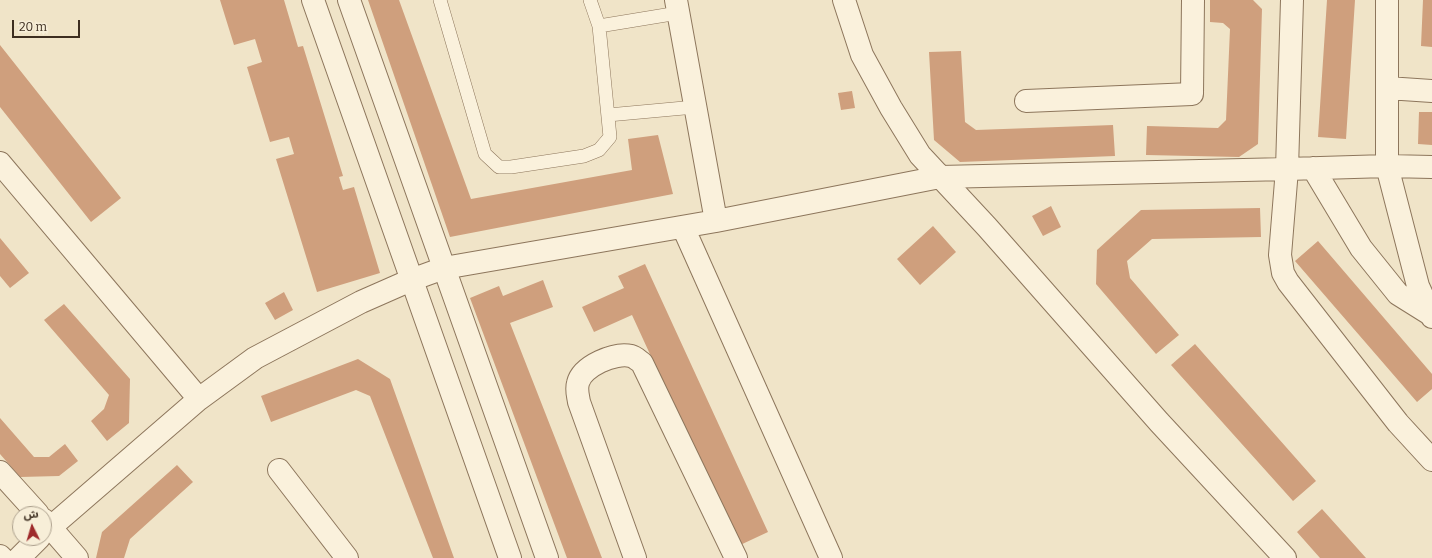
<!DOCTYPE html>
<meta charset="utf-8">
<style>
body{margin:0}
#map{position:relative;width:1432px;height:558px;overflow:hidden;background:#f0e4c8;font-family:Bitter,"Noto Sans Arabic",serif}
canvas{display:block}
.north{position:absolute;left:12px;top:506px;width:40px;height:40px;box-sizing:border-box;background:#f7eed8;border:1px solid #ada18e;border-radius:50%;rotate:355deg;font-size:11px;font-weight:700;line-height:16px;text-align:center;color:#3d2e20}
.north::after{content:'';display:block;margin:auto;width:14px;height:18px;background:#9e2a2b;clip-path:polygon(50% 0,100% 100%,50% 72%,0 100%)}
.scale{position:absolute;left:12px;top:20px;width:68px;height:18px;box-sizing:border-box;border:2px solid #3d2e20;border-top:0;padding-left:5px;font-size:12px;line-height:14px;white-space:nowrap;color:#3d2e20;-webkit-text-stroke:3px #f7eed8;paint-order:stroke}
</style>
<div id="map">
<canvas width="1432" height="558"></canvas>
<div class="north">ش</div>
<div class="scale">20 m</div>
</div>
<script>
const g = document.querySelector('canvas').getContext('2d');
g.lineJoin = 'round';
function fillPath(path, color) {
  g.fillStyle = color;
  g.fill(path, 'evenodd');
}
function stroke(path, color, width, dash) {
  g.strokeStyle = color;
  g.lineWidth = width;
  g.lineCap = dash ? 'butt' : 'round';
  g.setLineDash(dash || []);
  g.stroke(path);
}
fillPath(new Path2D(`
 M220,0h64l14,47 5,-1 40,130 -4,1 4,13 11,-3 26,86 -63,19 -41,-133 18,-5 -5,-17 -19,5 -23,-75 15,-5 -7,-23 -21,6z
 M368,0h31l72,199 161,-29 -4,-31 30,-4 15,59 -223,43z
 M1210,0h43l9,9 -4,135 -19,13 -93,-2 1,-29 71,2 8,-8 4,-91 -7,-6 -13,-1z
 M1327,0h28l-9,139 -28,-2z
 M1423,0h9v47l-11,-1z
 M0,45l121,153 -30,24 -91,-115z
 M961,51l4,71 11,8 137,-5 2,31 -155,6 -26,-22 -5,-88z
 M852,91l3,17 -14,2 -3,-17z
 M1419,112h13v33l-14,-1z
 M1051,206l10,21 -18,9 -11,-20z
 M1260,208l1,29 -109,2 -25,22 3,17 49,57 -23,19 -60,-70 1,-34 44,-40z
 M933,226l23,26 -36,33 -23,-26z
 M0,238l29,35 -19,15 -10,-12z
 M1318,241l114,133v15l-15,13 -122,-141z
 M645,264l123,268 -30,14 -106,-231 -38,17 -12,-25 42,-19 -6,-12z
 M543,280l10,27 -43,16 92,235h-35l-97,-260 29,-12 4,10z
 M284,292l9,18 -18,10 -10,-17z
 M64,304l66,75 -1,44 -22,18 -16,-20 13,-12 5,-14 -65,-75z
 M1195,344l121,137 -23,20 -122,-136z
 M358,359l32,20 64,179h-21l-63,-162 -14,-6 -85,32 -10,-26z
 M0,418l34,39h15l16,-13 13,17 -19,15 -39,1 -20,-23z
 M177,465l16,17 -63,57 -6,19h-28l6,-26z
 M1322,509l44,49h-46l-23,-26z`), '#cf9f7d');
const service = new Path2D(`
 M440,0l45,154 14,13h12l73,-11 15,-6 11,-13 -11,-111 -9,-26
 M599,26l79,-13
 M608,115l87,-8`);
const minor = new Path2D(`
 M676,0l40,221
 M844,0l18,55 29,53 29,47 67,72 172,195 126,136
 M1292,0l-5,169 -7,86 3,18 5,9 110,141 34,37
 M1387,0v166l31,120 14,31
 M1387,88l45,3
 M1026,101l166,-7 1,-94
 M0,163l199,236
 M1313,168l48,80 37,46 32,20
 M683,227l148,331
 M279,470l68,88
 M0,472l38,42
 M44,520l33,38
 M44,533l155,-134 56,-41 106,-56 50,-22 33,-12 272,-47 224,-44 347,-8 100,-3 45,1
 M0,556l2,2
 M19,558l20,-20
 M635,558l-56,-156c-1,-7 -3,-12 -1,-19 4,-17 37,-31 53,-27 4,1 8,5 11,7l94,195`);
const tertiary = new Path2D(`
 M313,0l197,558
 M349,0l198,558`);
stroke(service, '#8d765c', 14);
stroke(minor, '#8d765c', 24);
stroke(tertiary, '#8d765c', 24);
stroke(service, '#faf1dc', 13);
stroke(minor, '#faf1dc', 22);
stroke(tertiary, '#faf1dc', 22);
</script>
